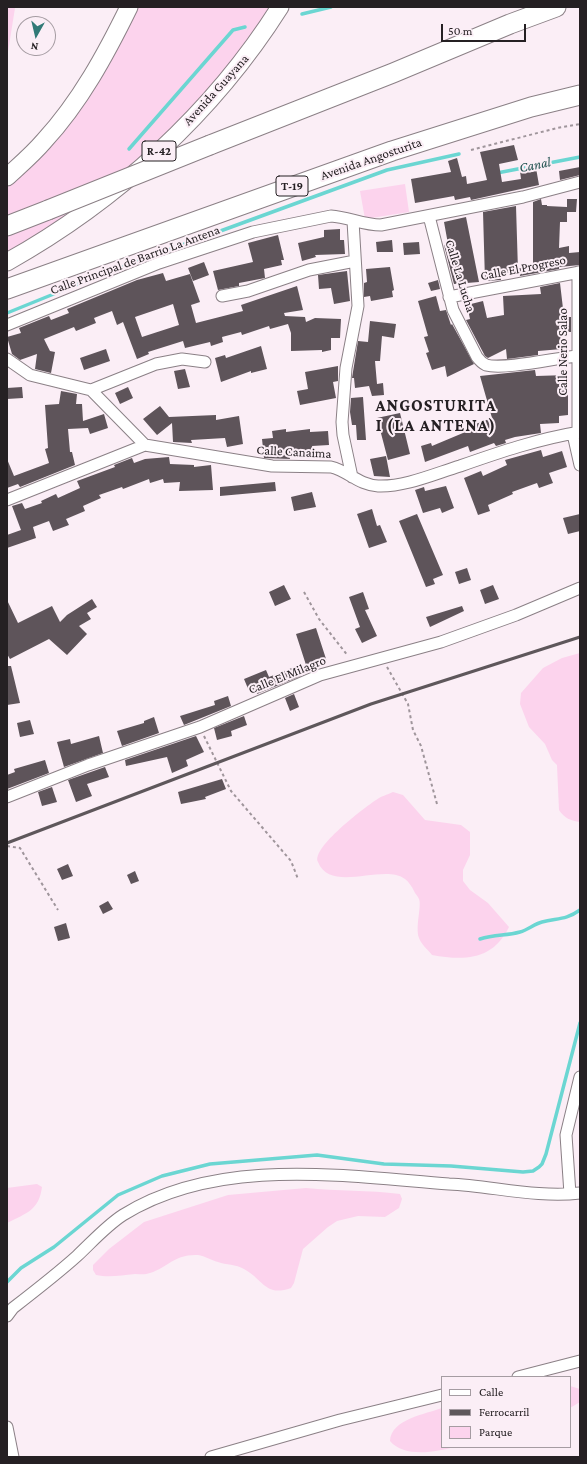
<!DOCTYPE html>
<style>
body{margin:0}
#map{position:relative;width:587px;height:1464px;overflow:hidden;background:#fbeef6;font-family:"Crimson Pro",serif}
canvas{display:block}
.frame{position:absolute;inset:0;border:8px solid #252023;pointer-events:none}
.legend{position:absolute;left:441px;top:1376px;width:130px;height:72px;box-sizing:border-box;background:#fbeef6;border:1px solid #a59ca2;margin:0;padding:5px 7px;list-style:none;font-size:12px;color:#252023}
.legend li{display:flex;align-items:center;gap:8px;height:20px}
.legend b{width:20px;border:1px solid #a59ca2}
.north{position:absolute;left:16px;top:16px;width:40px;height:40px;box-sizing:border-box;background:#fbeef6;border:1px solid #a59ca2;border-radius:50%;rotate:188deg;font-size:11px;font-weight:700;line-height:16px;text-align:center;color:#252023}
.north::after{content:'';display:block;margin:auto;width:14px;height:18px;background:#317a77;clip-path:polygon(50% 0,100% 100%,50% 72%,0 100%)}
.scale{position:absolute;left:441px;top:24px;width:85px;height:18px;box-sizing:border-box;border:2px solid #252023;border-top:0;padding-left:5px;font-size:12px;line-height:14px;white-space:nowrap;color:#252023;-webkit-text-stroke:3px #fbeef6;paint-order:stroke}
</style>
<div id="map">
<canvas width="587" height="1464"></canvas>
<div class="frame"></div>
<ul class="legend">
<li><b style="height:5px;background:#fff"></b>Calle</li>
<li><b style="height:5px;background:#5e575b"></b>Ferrocarril</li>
<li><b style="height:11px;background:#fcd3ed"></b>Parque</li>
</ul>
<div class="north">N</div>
<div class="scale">50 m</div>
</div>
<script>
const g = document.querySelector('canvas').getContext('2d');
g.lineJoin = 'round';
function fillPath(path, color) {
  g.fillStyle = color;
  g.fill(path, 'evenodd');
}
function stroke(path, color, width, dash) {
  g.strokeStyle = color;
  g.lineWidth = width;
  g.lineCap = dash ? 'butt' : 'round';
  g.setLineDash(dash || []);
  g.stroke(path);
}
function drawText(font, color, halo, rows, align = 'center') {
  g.font = font + ' "Crimson Pro",serif';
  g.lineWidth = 4;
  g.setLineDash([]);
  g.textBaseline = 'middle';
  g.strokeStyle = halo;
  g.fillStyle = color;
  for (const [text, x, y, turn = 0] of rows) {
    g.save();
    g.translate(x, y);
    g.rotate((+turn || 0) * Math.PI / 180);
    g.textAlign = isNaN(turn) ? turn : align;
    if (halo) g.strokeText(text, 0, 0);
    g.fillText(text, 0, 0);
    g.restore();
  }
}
fillPath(new Path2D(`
 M7,7l8,1 -8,50z
 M129,7h151l-91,115 -182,140v-85l23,-21z
 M405,184l4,28 -44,7 -5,-28z
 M580,653v169c-9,-1 -16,-4 -21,-12l-2,-45 -5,-5 -7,-16 -16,-17 -9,-23 1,-11 22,-25 19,-10z
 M393,792l10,3 22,25 36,5 9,7v23l-7,15v11l7,9 18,13 21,24c-16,33 -44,34 -77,28 -4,-5 -11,-11 -13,-17 -4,-12 3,-32 0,-39 -1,-3 -4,-5 -5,-8 -2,-4 -5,-9 -9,-12 -22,-16 -74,15 -87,-17 -7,-14 46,-54 58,-62 5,-4 11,-5 17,-8z
 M37,1184l5,3c-3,23 -15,26 -35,36v-35z
 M306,1188c31,3 63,2 94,6l2,5 -3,9 -14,9 -27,-1 -21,5 -9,6 -25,22 -9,34 -3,5c-26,9 -27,-8 -47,-19 -8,-5 -18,-4 -26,-7 -7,-2 -13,-6 -20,-7 -24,-1 -29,12 -48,18 -5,2 -10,1 -15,1 -14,1 -25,4 -39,1l-3,-5v-5l16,-16 35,-27 84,-27z
 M570,1386l10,3v13l-10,6z
 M442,1408v39h12c-18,5 -50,11 -64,-6 1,-22 36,-27 52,-33z`), '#fcd3ed');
stroke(new Path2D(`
 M302,14l29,-7
 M129,149l104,-119 12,-3
 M497,173l83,-16
 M7,313l96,-39 284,-104 72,-16
 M480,939c15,-5 26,-3 40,-7 8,-2 14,-8 22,-10 16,-4 24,-2 38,-12
 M7,1282l14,-14 33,-21 64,-52 44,-19 48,-12 107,-9 67,9 67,2 72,6 10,-1 6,-4 3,-3 4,-10 34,-131`), '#6bd6d2', 3.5);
fillPath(new Path2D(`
 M514,145l4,15 -19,4 3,18 19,-3 -1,-8 16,-3 3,17 -68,15 -1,-3 -15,3 -1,-4 -39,7 -4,-24 40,-7 -3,-11 9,-3 5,19 4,-1 1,8 20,-4 -7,-28z
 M580,167v8l-20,5 -1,-9z
 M541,199l1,6h5v1l20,1v-8h10l-1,13h-9v10h-7l-1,26 10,-2v7l11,-1v13l-21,2v2l-39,7 -1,-8h14v-66z
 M516,206l2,65 -18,3 1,6 -16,1 -2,-69z
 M466,217l13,65 -25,2 -10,-39 4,-1 -4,-22z
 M340,229v11h4l1,14 -30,1 1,2 -14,4 -4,-18 26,-6v-7z
 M278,235l6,25h-3l1,5 -18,4 1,9 -26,5v3l-21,4 -5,-19 40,-9 -5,-19z
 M392,240l1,12h-16l-1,-10z
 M419,242l1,12 -16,1 -1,-12z
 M204,262l5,13 -16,6 -5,-13z
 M390,267l4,23 -2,1 1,6 -22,4 -1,-5 -6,1v-14l3,-1 -1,-13z
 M347,271l3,30 -16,3 -3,-16 -12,1 -1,-14z
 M163,273l3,8 24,-7 10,28 -9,3 5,18 47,-12 -2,-6 56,-19 6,24 -19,3 1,3 20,1 1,5 9,-4 26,1 -1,19h-9v12l-9,2v-2l-31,1v-18l-3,-9 -18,5 -1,-3 -27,9 -1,-3 -19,5 1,5 -12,4 -1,-4 -25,6 -2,-7 -35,11 1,2 -12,5 -14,-37 -6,3 -5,-14 -18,7 2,5 -20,8 -2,-4 -30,12 6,12 5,1 -4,21 -16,-4 2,-15 -17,6 -8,-6 -5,-17 14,-4 -2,-5 30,-12 2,4 18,-7 -2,-4 70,-29zM173,304l6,21 -37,12 -7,-20z
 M438,280l2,9 -9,2 -3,-8z
 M560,283l4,34h7v15h-11l2,17 -24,2v4l-31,4 -1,-10 -18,9 -3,-2 -19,-36 4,-1 -3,-14 16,-4 4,17 17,-3 -1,-19 38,-2 -1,-7z
 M436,296l4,15 6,-1 5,15 1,-1 22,40 -27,13 -2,-11 -13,4 -6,-17 3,-1 -5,-15 4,-1 -10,-35z
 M370,321l26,3 -2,14 -12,-2 -2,25h-5l2,23 6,-1 1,12 -12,1 -3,-10 -14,2 -1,-10h-2l6,-37 10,1z
 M261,346l6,23 -16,4v-2l-30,11 -6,-24 10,-3 1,3z
 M106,349l4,12 -26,9 -4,-12z
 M338,366v15l-5,1 3,16 -36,7 -3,-14 11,-2 -3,-17z
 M185,369l5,18 -12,2 -4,-18z
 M535,370l1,6 32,-1v40l-9,1v7l-19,1 1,9 -26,4 -10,3 1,3 -10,3 -2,-3 -24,9 -2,-6 -43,16 -4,-16 10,-3 1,3 31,-13 -1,-4 30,-11 -12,-42z
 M22,387l1,11 -16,1v-11z
 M128,387l5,11 -13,6 -5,-11z
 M61,391l16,3 -1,10h6l1,17 21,-7 4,14 -18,6 -2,-6 -20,1 2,23h2l3,13 -55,22 -2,-3 -11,4v-29l7,17 35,-13 -4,-14 3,-1 -3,-43 14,-1z
 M363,397l3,43h-9l-1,-15h-4l-2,-13 1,-14z
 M160,406l9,11 47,-2v5l23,-4 4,28 -16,3 -2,-9 -34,2 1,3 -19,-1 -1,-19 -15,12 -14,-16z
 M400,413l10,41 -22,6 -11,-42z
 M286,429v3l24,-3v3l18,-1 1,14 -17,1 1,6 -24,3 1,4 -26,-1 -2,-19 11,-1 -1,-7z
 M541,450l2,7 19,-6 5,16 -18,6 4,10 -14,5 -2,-5 -25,9 1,2 -25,11 2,6 -12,4 -14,-37 17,-7 2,5 24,-11 -2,-5z
 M386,456l4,21 -16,-1 -4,-17z
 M169,457l1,7 24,1v2l17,-2 2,25 -34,1 1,-9 -16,1 -1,-4 -13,4 -1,-4 -26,10 -1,-2 -23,8 2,3 -18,8 2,5 -19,8 3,6 -16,6 -4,-10 -16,6 3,11 -29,10v-13l14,-5 -9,-24 10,-3 3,6 17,-6 -1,-2 15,-7 2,4 22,-10 -3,-7 38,-14 -1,-2 18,-7 2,5 11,-4z
 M275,482l1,9 -56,5v-9z
 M446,486l8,22 -12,5 -2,-5 -17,5 -8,-23 9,-3 1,4z
 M312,492l4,15 -22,4 -3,-14z
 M372,509l5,17 3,-1 7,17 -18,6 -12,-34z
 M417,514l26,61 -10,4 2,5 -9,3 -27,-66z
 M580,514v17l-12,3 -5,-16z
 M467,568l4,12 -12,4 -4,-12z
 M284,585l7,14 -16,7 -6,-14z
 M493,585l6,14 -14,5 -5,-14z
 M363,592l6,17 -4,1 12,26 -15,7 -7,-14 5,-2 -11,-30z
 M92,599l5,8 -10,6 4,6 -12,7 8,8 -20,21 -18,-16 -39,20 -3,-5v-54l11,23 34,-17 8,16 7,-7z
 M462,606l2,5 -34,16 -4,-10z
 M316,628l11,34 -20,6 -11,-34z
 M7,666h4l9,37 -13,2z
 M297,666l4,10 -44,18 -2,-5 -6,2 -5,-12 22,-9 3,7z
 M294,694l5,13 -9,4 -5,-13z
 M228,696l3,10 -47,19 -4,-9 35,-11 -1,-4z
 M244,716l3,9 -16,6 1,5 -15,4 -3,-12z
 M154,717l5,16 -37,13 -5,-15 27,-8v-2z
 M30,720l4,14 -14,3 -3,-14z
 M99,736l4,17 -39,14 -7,-25 13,-3 1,5z
 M196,736l8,16 -18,8 2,6 -16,7 -5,-16 -41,9 -1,-6z
 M45,760l4,13 -42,16v-14l8,-3 -1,-3z
 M105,767l4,10 -22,7 5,12 -16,6 -8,-22z
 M222,779l4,10 -21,8 1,2 -25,5 -3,-12z
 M52,787l5,15 -15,4 -4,-14z
 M68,864l5,12 -11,4 -5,-11z
 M135,871l4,10 -8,3 -4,-9z
 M108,901l5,8 -10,5 -4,-8z
 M66,923l4,15 -12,3 -4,-14z`), '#5e545a');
const street = new Path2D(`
 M429,216l24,94 24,47c3,4 5,6 9,8 18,5 70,-7 91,-9
 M578,272v161
 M222,296l26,-5 61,-21 46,-9
 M449,297l131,-25
 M7,325l152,-62 94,-31 78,-16c17,1 32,9 50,9l142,-28 57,-15
 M7,359l23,16 61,15 54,55
 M91,390l65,-26 26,-5 23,3
 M573,434l7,31
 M352,477l-9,-42 -1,-13 4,-54 12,-62 -5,-85
 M7,500l138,-55 127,21 59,1c17,4 28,18 47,19 27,1 56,-12 82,-20 40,-14 78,-27 120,-34
 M7,797l81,-32 112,-38 120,-52 121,-33 75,-27 64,-27
 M570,1194l-4,-59 14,-58
 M7,1316l6,-8c22,-17 44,-34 64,-52 15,-14 29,-30 46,-41 95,-59 220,-39 326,-31 43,2 88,14 131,9
 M518,1377l62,-16
 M7,1427l6,30
 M211,1457l129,-37 102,-25`);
const primary = new Path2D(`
 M7,177c13,-12 26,-23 37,-36 36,-39 62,-87 85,-134
 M7,262c109,-61 206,-149 273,-255`);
const highway = new Path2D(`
 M210,145l183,-72 117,-49 46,-17
 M7,226l41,-16
 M7,289l385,-138 139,-44 49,-12`);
stroke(street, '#8b8086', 13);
stroke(primary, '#8b8086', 19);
stroke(highway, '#8b8086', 21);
stroke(new Path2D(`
 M471,150l86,-22 23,-4
 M304,592l15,27 29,37
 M387,667l21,37 5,26 8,16 16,58
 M204,736l27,55 60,70 7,18
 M7,846l13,2 38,62`), '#9f959b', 2, [3, 3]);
stroke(street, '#fff', 11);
stroke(primary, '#fff', 17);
stroke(highway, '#fff', 19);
stroke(new Path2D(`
 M7,843l364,-139 209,-67`), '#5e575b', 3);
const highwayBridge = new Path2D(`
 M48,210l162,-65`);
stroke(highwayBridge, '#8b8086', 21, []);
stroke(highwayBridge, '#fff', 19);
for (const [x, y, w] of [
 [159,151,34],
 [292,186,32]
]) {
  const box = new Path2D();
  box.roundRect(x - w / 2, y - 10, w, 20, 3);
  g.fillStyle = '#fbeef6';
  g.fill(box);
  stroke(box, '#252023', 1);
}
drawText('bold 12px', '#252023', null, [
 ["R-42",159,151],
 ["T-19",292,186]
]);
drawText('13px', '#252023', '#fbeef6', [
 ["Avenida Guayana",216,90,-48],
 ["Avenida Angosturita",371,159,-19],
 ["Calle Principal de Barrio La Antena",135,260,-20],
 ["Calle El Progreso",523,268,-11],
 ["Calle La Lucha",460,276,73],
 ["Calle Nerio Salao",563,352,-90],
 ["Calle Canaima",294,452,3],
 ["Calle El Milagro",287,675,-22]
]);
drawText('italic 14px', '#225250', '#fbeef6', [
 ["Canal",535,165,-11]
]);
g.letterSpacing = '1px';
drawText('bold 17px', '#252023', '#fbeef6', [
 ["ANGOSTURITA",436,406],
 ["I (LA ANTENA)",436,426]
]);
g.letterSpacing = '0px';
</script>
